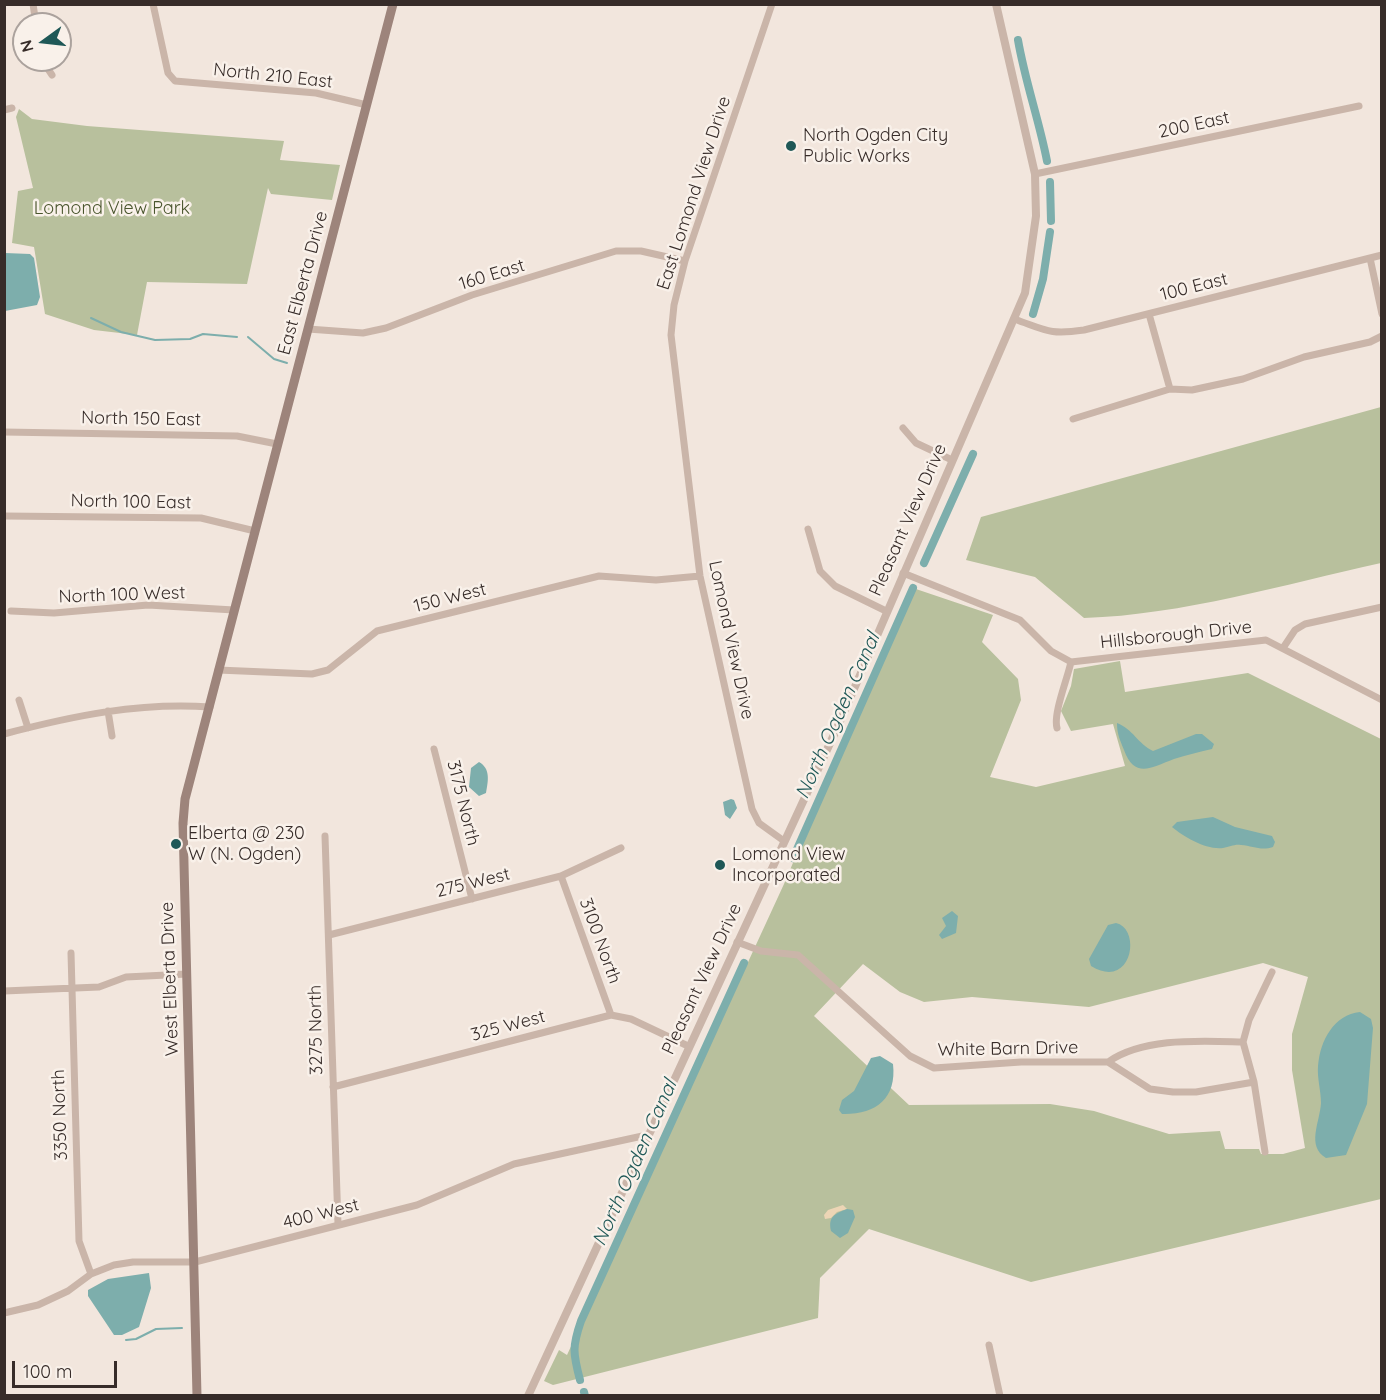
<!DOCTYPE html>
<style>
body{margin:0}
#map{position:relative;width:1386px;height:1400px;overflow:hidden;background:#f2e6dd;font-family:Quicksand,sans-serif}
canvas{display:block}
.frame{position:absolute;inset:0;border:6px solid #372c29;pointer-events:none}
.north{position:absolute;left:12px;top:12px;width:60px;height:60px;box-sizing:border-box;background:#f9f1ea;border:2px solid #aba29d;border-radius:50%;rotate:255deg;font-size:16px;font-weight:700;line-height:24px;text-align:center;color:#372c29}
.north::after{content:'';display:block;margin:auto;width:21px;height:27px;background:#1f5857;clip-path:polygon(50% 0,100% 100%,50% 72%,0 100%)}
.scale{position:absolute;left:12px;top:1361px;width:105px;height:27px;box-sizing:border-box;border:3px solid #372c29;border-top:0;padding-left:8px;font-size:18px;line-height:21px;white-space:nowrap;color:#372c29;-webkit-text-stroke:4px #f9f1ea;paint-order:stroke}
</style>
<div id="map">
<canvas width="1386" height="1400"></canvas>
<div class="frame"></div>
<div class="north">N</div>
<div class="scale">100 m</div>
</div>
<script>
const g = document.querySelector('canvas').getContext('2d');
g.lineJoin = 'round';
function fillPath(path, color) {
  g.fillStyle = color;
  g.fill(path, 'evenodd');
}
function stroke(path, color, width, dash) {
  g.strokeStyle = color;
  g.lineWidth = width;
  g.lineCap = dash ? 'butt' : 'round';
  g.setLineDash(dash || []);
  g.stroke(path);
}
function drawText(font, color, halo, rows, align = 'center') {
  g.font = font + ' Quicksand,sans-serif';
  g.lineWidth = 5;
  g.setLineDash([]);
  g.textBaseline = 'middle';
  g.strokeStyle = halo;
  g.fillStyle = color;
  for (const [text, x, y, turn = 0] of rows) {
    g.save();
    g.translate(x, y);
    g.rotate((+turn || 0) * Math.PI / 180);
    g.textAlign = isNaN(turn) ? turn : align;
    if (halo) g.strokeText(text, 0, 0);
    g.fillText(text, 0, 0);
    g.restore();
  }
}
fillPath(new Path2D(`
 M19,109l13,10 55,7 197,15 -4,19 60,5 -8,35 -61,-6 -3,-6 -21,96 -100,-2 -10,53 -43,-5 -49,-16 -11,-67 -22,-4 6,-52 15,-3 -17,-71z
 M1381,407v156c-95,21 -199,52 -297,55l-49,-41 -69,-17 15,-43z
 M910,587l83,28 -11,27 36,37 3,21 -31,77 46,10 89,-21 -12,-42 -42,7 -10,-20 10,-25 3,-17 46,-8 5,31 123,-19 133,66v460l-350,83 -162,-53 -49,49 -2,40 -265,67 -9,-4 15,-31 8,5 217,-471zM1263,963l45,14 -16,57v36l13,78 -22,6h-22l-2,-5h-34l-5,-18 -51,3 -75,-23 -44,-7 -141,1 -95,-89 49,-52 37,28 24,10 48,-5 117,10z`), '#b8c09d');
fillPath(new Path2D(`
 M843,1205l4,4 -10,3 -6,6 -6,1 -1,-4 4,-5z`), '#ecd5b5');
fillPath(new Path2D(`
 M5,253l25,1 4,4 6,39 -3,8 -32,6z
 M1117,723c16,6 21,21 36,28l43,-17h6l12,10 -2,5c-13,3 -26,6 -38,10 -22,8 -39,21 -50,-9 -4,-10 -7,-16 -7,-27z
 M479,762c12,7 9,19 7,31l-7,3 -10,-9 2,-19z
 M731,799l3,1 3,8 -7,11 -5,-4 -2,-13z
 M1213,817l22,10 37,9 3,6 -2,5c-12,4 -20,-1 -32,-2 -7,-1 -11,2 -18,3 -17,2 -39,-11 -51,-21l5,-5z
 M952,911l6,5 -2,17 -14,6 -3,-4 7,-9 -4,-8z
 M1116,923c26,6 16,68 -25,43l-2,-7 19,-34z
 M1360,1012l11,7 2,9 -6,76 -21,51 -20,3c-20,-12 -6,-36 -5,-55 0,-12 -4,-25 -3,-37 2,-26 16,-51 42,-54z
 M880,1056l13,8c4,35 -18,51 -51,50l-3,-4 3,-10 12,-9 17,-33z
 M847,1209l6,1 2,7 -7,16 -8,5 -9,-7c-3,-14 3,-17 16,-22z
 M149,1273l2,15 -12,39 -17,8h-8l-26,-39v-6l20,-11z`), '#7daeac');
stroke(new Path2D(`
 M91,318l30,14 34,8 35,-1 13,-5 34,3
 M248,337l26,22 13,4
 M126,1340l10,-1 20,-10 26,-1`), '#7daeac', 2);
stroke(new Path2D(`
 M1018,40c7,41 21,80 29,121
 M1050,182l1,39
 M1033,314l10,-35 7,-47
 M924,563l49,-109
 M793,858l120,-270
 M580,1380c-7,-27 -8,-33 1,-59l163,-358
 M584,1392l1,4`), '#7daeac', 8);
stroke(new Path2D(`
 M33,4l3,20
 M153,4l15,69 7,8 141,12 51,12
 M772,4l-87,257 -11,44 -3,30 29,241 52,233 7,14 25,18
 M42,60l10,15
 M4,110l8,-2
 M1035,174l324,-68
 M1370,258l12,56
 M1149,314l21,75
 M1014,319c32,11 34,16 70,11l298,-75
 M308,329l55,4 23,-5 86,-33 144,-44h25l44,10
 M1073,419l97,-30 22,1 51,-11 61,-22 66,-15 12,-6
 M903,428l13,15 36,17
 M4,432l233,4 40,8
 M4,516l197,2 54,13
 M808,529l12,42 15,15 51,25
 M903,573l117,47 31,31 20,11 195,-22 116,60
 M11,611l43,2 94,-8 86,5
 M1283,648l12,-18 10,-6 77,-17
 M218,670l94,4 16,-4 49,-39 222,-55 57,4 44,-4
 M19,700l9,28
 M108,711l4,25
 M1057,728c-4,-14 10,-48 14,-66
 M4,734c68,-18 135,-32 206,-27
 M434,749l38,150
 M325,836l13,388
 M561,876l50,139
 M329,935l232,-59 60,-28
 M737,942l24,9 37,4 112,101 24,12 87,-6h87l42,27 23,3h23l58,-10
 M71,953l8,288 12,33
 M4,991l95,-4 27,-10 61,-3
 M1108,1062c36,-25 93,-21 135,-20
 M333,1087l278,-72 20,4 57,27
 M1265,1152l-11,-70 -11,-40 6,-22 23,-48
 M4,1313l34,-8 30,-14 23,-17 23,-9 19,-3h62l222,-57 97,-41 133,-29
 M989,1345l11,51`), '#cab5a9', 7);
stroke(new Path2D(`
 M528,1396l310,-670 187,-433 11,-77 -1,-42 -39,-170`), '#cab5a9', 8);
stroke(new Path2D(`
 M197,1396l-14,-573 2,-24 208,-795`), '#9d847b', 9);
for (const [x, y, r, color] of [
 [791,146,6,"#1f5857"],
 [176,844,6,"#1f5857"],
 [720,865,6,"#1f5857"]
]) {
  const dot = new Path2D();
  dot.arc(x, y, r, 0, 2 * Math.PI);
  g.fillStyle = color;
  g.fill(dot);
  stroke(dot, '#f9f1ea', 2);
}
drawText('18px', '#372c29', '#f9f1ea', [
 ["North 210 East",273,76,6],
 ["200 East",1194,125,-12],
 ["East Lomond View Drive",694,193,-72],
 ["160 East",492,275,-17],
 ["East Elberta Drive",303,283,-75],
 ["100 East",1194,287,-14],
 ["North 150 East",141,419,1],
 ["North 100 East",131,502,1],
 ["Pleasant View Drive",908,520,-66],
 ["North 100 West",122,595,-2],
 ["150 West",450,598,-14],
 ["Hillsborough Drive",1176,635,-6],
 ["Lomond View Drive",731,640,78],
 ["3175 North",463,803,76],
 ["275 West",473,883,-14],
 ["3100 North",600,941,70],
 ["West Elberta Drive",170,979,-92],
 ["Pleasant View Drive",702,979,-65],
 ["325 West",508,1026,-15],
 ["3275 North",316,1030,-91],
 ["White Barn Drive",1008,1049,-1],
 ["3350 North",60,1115,-92],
 ["400 West",321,1214,-14]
]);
drawText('18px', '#372c29', '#f9f1ea', [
 ["North Ogden City",803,136],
 ["Public Works",803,157],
 ["Elberta @ 230",188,834],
 ["W (N. Ogden)",188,855],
 ["Lomond View",732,855],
 ["Incorporated",732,876]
], 'left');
drawText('18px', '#49552d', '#f9f1ea', [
 ["Lomond View Park",112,209]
]);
drawText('italic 20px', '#1f5857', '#f9f1ea', [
 ["North Ogden Canal",838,716,-66],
 ["North Ogden Canal",635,1163,-66]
]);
</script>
